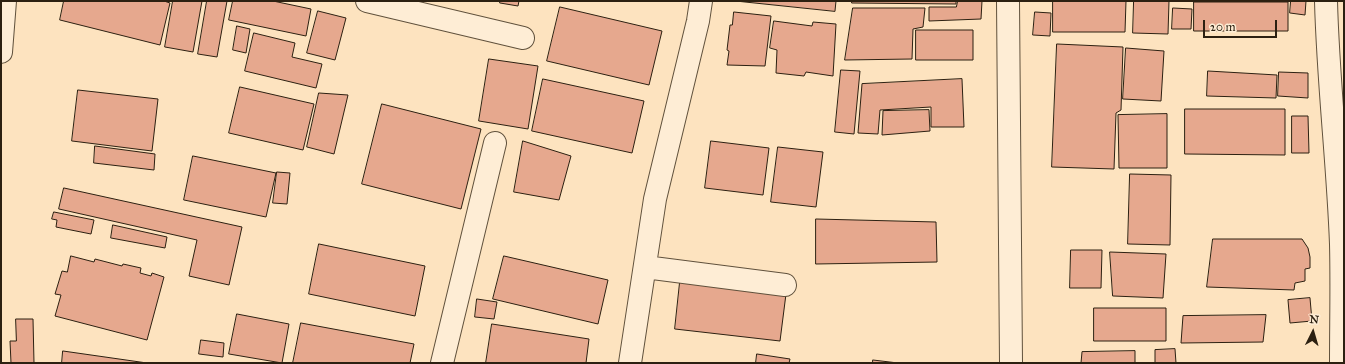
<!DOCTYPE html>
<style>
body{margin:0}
#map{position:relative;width:1345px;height:364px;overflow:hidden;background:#fde3bf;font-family:"IM FELL Great Primer",serif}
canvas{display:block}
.frame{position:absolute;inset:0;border:2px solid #2c2011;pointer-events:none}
.north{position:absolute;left:1293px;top:312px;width:40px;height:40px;-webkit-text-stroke:3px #feedd5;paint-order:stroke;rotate:5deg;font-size:11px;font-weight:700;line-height:16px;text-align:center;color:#2c2011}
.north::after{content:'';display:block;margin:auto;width:14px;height:18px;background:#2c2011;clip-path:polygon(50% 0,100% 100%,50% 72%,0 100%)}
.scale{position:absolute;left:1203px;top:20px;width:74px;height:18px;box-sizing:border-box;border:2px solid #2c2011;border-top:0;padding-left:5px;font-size:12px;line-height:14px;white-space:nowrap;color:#2c2011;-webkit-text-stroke:3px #feedd5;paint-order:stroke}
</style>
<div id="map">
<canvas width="1345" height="364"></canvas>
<div class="frame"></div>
<div class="north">N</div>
<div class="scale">20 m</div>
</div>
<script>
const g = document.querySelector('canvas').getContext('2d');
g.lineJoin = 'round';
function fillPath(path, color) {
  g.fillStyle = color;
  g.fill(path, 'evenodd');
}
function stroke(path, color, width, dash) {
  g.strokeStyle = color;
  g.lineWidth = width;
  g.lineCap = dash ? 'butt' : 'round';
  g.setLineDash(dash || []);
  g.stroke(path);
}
const building = new Path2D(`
 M64,1h100l6,2 -10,42 -100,-25z
 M173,1h29l-9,51 -28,-5z
 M207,1h20l-10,56 -19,-3z
 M233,1h40l38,8 -5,27 -77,-16z
 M500,1h19l-1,5 -18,-3z
 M736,1h100l-1,10z
 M852,1h104v3l-104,-1z
 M958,1h24l-1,18 -52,2v-14h27z
 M1053,1h73l-1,31h-72z
 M1134,1h35l-1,33 -35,-1z
 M1291,1h15l-1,14 -15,-2z
 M1194,2h94v29h-94z
 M560,7l102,24 -13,54 -102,-24z
 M853,8h72l-2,19 -10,2 -1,30 -67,1z
 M1173,8l19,1 -1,20h-19z
 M318,11l28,7 -11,42 -28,-7z
 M734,12l37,4 -6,50 -38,-1 2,-14 -2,-1 3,-25h2z
 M1035,12l16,1 -1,23 -17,-1z
 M774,21l38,5 1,-4 23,2 -3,52 -27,-4 -2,4 -28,-3 1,-23 -7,-2z
 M237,26l13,3 -4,24 -13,-3z
 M916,30h57v30h-57z
 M254,33l41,10 -3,14 30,7 -6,24 -71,-17z
 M1057,44l66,3 -2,63 -5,3 -2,56 -62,-2z
 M1126,48l38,3 -3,50 -38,-2z
 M489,59l49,7 -10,63 -49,-8z
 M841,70l19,1 -6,63 -19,-2z
 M1208,71l69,4 -1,23 -69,-2z
 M1279,72l29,1v25l-30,-2z
 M543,79l101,22 -12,52 -100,-22z
 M962,79l2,48h-33v-20l-51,3 -2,24 -20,-1 4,-49z
 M240,87l74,17 -11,46 -74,-17z
 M78,90l80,9 -6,52 -80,-10z
 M319,93l29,2 -14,59 -27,-7z
 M382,104l99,25 -20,80 -99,-25z
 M1185,109h100v46l-100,-1z
 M929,110l1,21 -48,4 1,-24z
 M1167,114v54h-48l-1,-53z
 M1292,116h16l1,37h-17z
 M523,141l48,15 -12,44 -45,-8z
 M711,141l58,7 -6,47 -58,-7z
 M95,146l60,8 -1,16 -60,-7z
 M778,147l45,5 -7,55 -45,-5z
 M193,156l83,17 -10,44 -82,-17z
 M277,172l13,1 -3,31 -14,-1z
 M1130,174l41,1 -1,70 -42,-1z
 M64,188l178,39 -13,58 -40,-9 8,-36 -138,-31z
 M54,212l40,8 -3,14 -35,-7 1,-7 -5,-1z
 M816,219l120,3 1,40 -121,2z
 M113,225l54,12 -2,11 -54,-10z
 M1213,239h89l6,9 2,9v11l-5,1v12l-10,2 -1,7 -87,-3z
 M319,244l106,22 -10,50 -106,-22z
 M1071,250h31l-1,38h-31z
 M1110,252l56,2 -3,44 -50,-2z
 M71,256l23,6 1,-3 27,7 1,-2 18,4 -1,5 11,3 1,-3 12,4 -17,63 -92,-24 6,-21 -6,-1 7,-23 5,1z
 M504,256l104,24 -10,44 -105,-25z
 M680,282l106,12 -6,47 -105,-12z
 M1310,298l2,23 -22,2 -2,-23z
 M477,299l20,3 -3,17 -19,-2z
 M1094,308h72v33h-72z
 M237,314l52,10 -7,39 -53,-9z
 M1266,315l-3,27 -82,1 2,-27z
 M16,319h17l1,44h-23l-1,-22h6z
 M301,323l113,21 -4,19h-117z
 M492,324l97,15 -3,24h-100z
 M201,340l23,3 -1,14 -24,-3z
 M1175,349l1,14h-21v-13z
 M63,351l84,12h-85z
 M1135,351v12h-54l1,-11z
 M757,354l33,5 -1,4h-33z
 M873,360l25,3h-25z`);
fillPath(building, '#e6a88e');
stroke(building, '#2c2011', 1);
const minor = new Path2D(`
 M367,1l156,37
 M1008,1l3,362
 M1326,1c2,81 12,162 15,243 1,40 0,79 0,119
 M1,52l4,-51
 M645,267l140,18
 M442,363l53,-220
 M630,363l25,-164 43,-178 3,-20`);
stroke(minor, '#60513c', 24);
stroke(minor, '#feedd5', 22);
</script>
